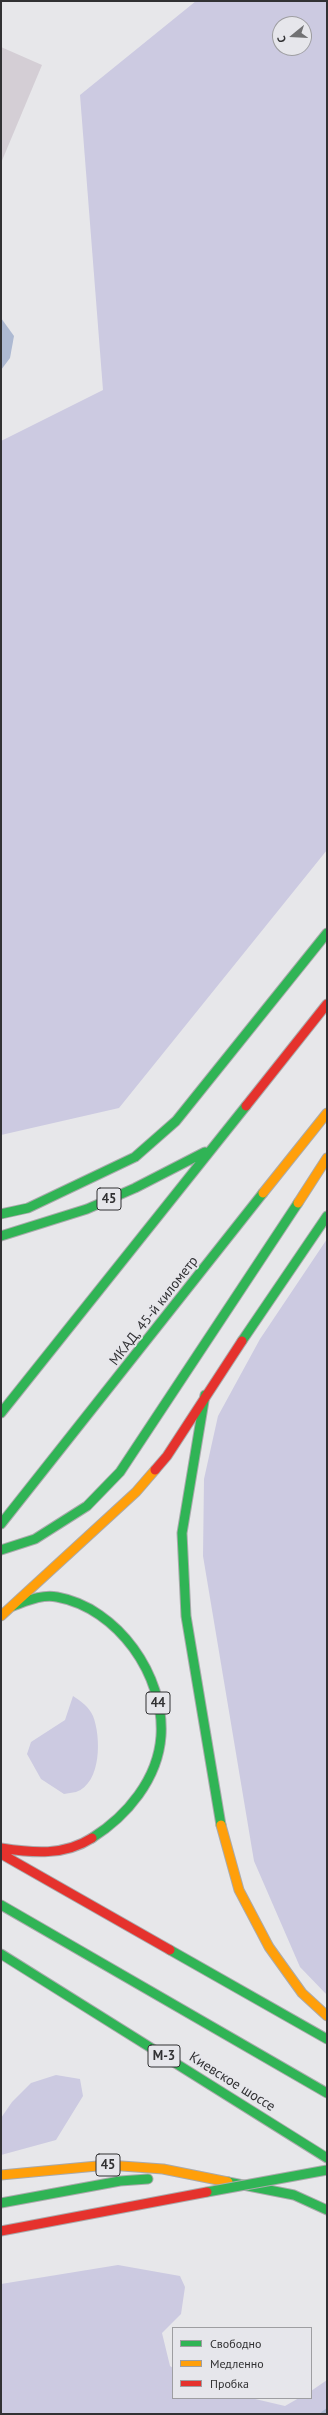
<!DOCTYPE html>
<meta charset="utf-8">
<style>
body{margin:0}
#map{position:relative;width:328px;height:2415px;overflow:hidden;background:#e7e7ea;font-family:"PT Sans",sans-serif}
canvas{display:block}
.frame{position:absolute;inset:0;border:2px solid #313133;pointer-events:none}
.legend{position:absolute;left:172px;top:2327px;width:140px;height:72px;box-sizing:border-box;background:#e6e6eb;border:1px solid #9e9ea1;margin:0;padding:5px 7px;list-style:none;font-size:12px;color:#313133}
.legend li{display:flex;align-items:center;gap:8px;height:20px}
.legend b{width:20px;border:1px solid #9e9ea1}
.north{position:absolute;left:272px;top:16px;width:40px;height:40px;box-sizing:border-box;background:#e6e6eb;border:1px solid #9e9ea1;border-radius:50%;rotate:252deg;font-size:11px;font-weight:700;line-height:16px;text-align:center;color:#313133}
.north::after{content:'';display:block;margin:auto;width:14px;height:18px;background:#717173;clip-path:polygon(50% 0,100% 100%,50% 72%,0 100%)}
</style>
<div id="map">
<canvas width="328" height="2415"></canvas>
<div class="frame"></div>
<ul class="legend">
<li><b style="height:5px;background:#30b455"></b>Свободно</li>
<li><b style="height:5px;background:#ff9f0a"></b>Медленно</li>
<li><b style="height:5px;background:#e5322d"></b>Пробка</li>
</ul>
<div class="north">С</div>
</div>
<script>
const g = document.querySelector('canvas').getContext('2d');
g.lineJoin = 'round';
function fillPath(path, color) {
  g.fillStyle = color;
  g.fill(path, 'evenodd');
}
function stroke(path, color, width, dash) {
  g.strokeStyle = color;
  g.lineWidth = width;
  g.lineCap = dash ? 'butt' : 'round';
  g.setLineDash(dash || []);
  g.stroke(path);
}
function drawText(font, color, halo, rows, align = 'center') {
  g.font = font + ' "PT Sans",sans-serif';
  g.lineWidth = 3.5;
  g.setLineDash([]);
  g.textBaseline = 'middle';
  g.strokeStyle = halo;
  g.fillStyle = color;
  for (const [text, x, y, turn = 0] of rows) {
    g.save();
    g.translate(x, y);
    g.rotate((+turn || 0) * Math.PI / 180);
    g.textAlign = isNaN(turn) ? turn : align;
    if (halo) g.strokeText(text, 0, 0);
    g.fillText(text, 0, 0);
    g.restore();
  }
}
fillPath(new Path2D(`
 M196,1h131v849l-208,258 -118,27v-694l102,-51 -23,-295zM280,24h24v24h-24z
 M327,1239v756l-27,-28 -46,-106 -51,-305 1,-77 14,-63 42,-77z
 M73,1696c8,5 16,11 20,20 8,20 9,67 -17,76 -4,1 -8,1 -12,2l-23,-15 -14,-25 4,-12 34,-22z
 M56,2075l24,4 3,17 -27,44 -55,15v-37l11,-16 19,-19z
 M118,2265l62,11 5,11 -4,27 -19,19 8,33 3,2v30h78l34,8 14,-8h12v-7l16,-11v34h-326v-130z`), '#cccae1');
fillPath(new Path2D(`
 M1,318l13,18 -4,22 -9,12z`), '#adb9d2');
stroke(new Path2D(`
 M323,2414l4,-3`), '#adb9d2', 5);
fillPath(new Path2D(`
 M1,47l41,18 -41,98z`), '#d4ced5');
const fast = new Path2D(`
 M1,1214l27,-6 107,-51 41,-36 151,-188
 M1,1236l86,-27 48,-21 70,-36
 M242,1341l85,-125
 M205,1395l-23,138 4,83 35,209
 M1,1413l245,-307
 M1,1524l262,-331
 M1,1550l34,-11 52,-33 33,-34 178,-269
 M13,1606c14,-5 29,-12 44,-9 61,11 108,79 104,139 -3,43 -34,80 -69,102
 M1,1905l326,188
 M170,1950l157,89
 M1,1954l326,204
 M228,2182l66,13 33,15
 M1,2203l119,-22 28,-2`);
const slow = new Path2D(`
 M263,1193l64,-80
 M298,1203l29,-45
 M1,1616l135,-124 19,-22
 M221,1825l18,65 30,57 33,46 25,23
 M1,2175l107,-10 55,4 65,13`);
const jam = new Path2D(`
 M246,1106l81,-102
 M155,1470l12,-14 75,-115
 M1,1848c32,5 63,8 91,-10
 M3,1855l167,95`);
stroke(fast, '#aaaaac', 11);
stroke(slow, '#aaaaac', 11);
stroke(jam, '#aaaaac', 11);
stroke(fast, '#30b455', 9);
stroke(slow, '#ff9f0a', 9);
stroke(jam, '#e5322d', 9);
const fastBridge = new Path2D(`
 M207,2192l120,-22`);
const jamBridge = new Path2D(`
 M1,2231l206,-39`);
stroke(fastBridge, '#aaaaac', 11, []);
stroke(jamBridge, '#aaaaac', 11, []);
stroke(fastBridge, '#30b455', 9);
stroke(jamBridge, '#e5322d', 9);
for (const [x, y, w] of [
 [109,1199,24],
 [158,1703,24],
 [164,2056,32],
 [108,2165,24]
]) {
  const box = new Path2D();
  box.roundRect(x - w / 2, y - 11, w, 22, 3);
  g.fillStyle = '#e6e6eb';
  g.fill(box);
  stroke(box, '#313133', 1);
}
drawText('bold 13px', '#313133', null, [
 ["45",109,1199],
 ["44",158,1703],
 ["М-3",164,2056],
 ["45",108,2165]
]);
drawText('14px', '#313133', '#e6e6eb', [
 ["МКАД, 45-й километр",154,1311,-52],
 ["Киевское шоссе",232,2082,32]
]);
</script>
